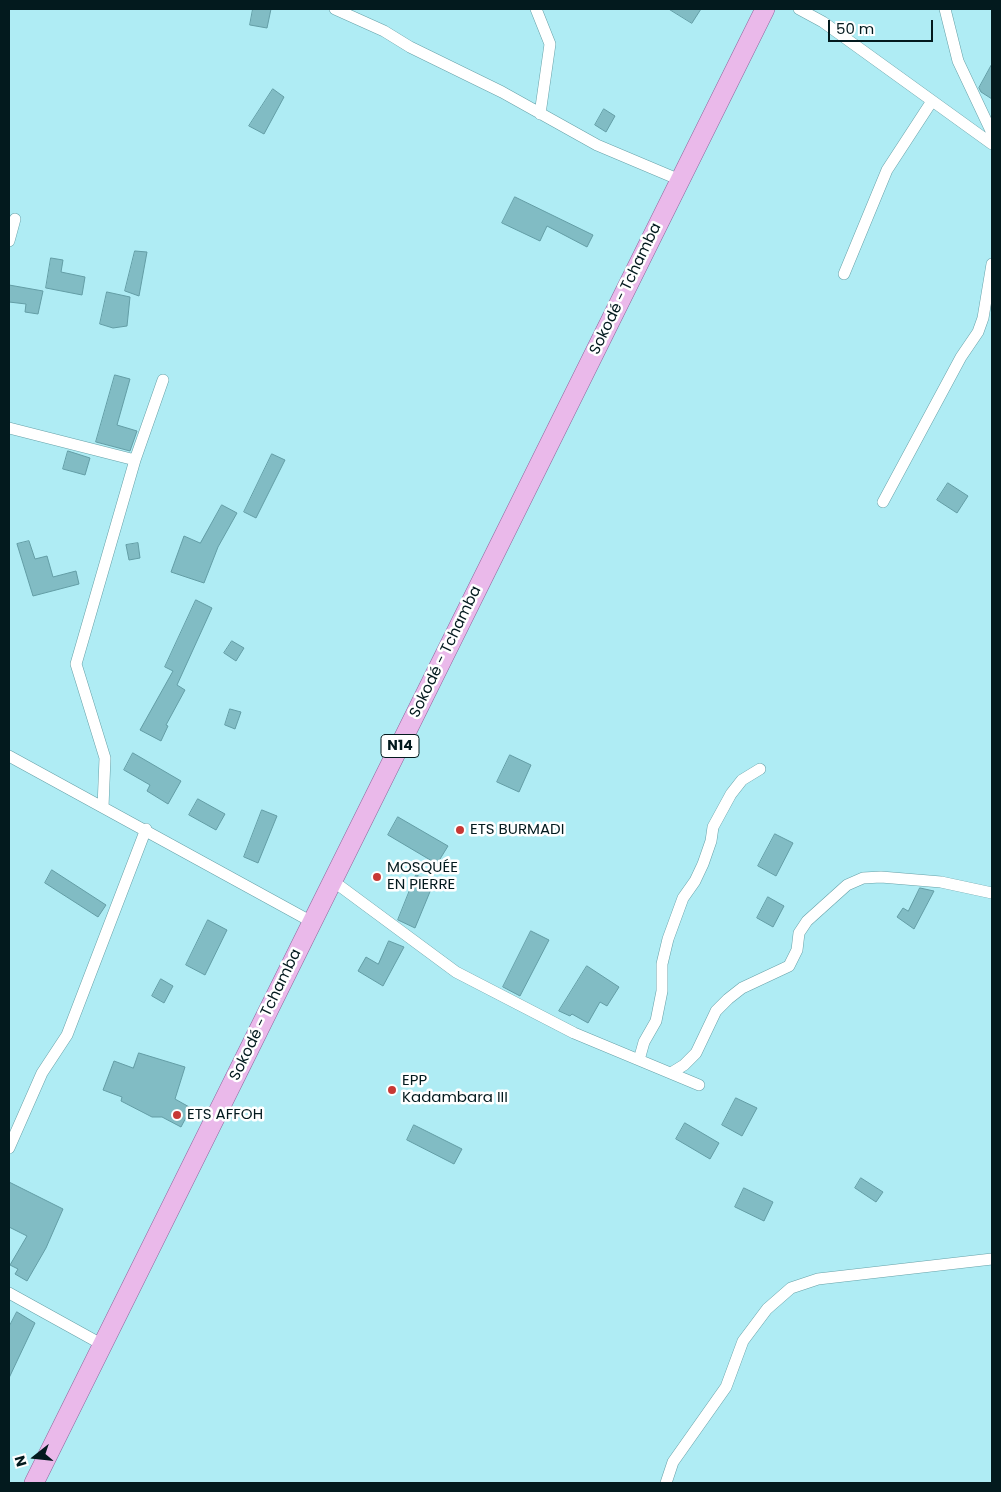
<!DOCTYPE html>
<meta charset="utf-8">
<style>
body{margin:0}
#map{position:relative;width:1001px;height:1492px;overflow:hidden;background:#afecf4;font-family:Poppins,sans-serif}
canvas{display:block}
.frame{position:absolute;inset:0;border:10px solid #031a1e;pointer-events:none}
.north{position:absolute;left:10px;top:1432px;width:50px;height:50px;-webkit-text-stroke:4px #fff;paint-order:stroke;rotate:254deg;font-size:14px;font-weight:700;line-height:20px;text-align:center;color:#031a1e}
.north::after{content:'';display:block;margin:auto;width:18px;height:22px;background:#031a1e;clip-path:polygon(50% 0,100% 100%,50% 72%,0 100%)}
.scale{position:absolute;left:828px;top:20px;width:105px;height:22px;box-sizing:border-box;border:2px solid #031a1e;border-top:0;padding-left:6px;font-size:15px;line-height:18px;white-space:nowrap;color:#031a1e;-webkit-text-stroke:4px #fff;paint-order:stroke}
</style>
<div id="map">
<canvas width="1001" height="1492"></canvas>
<div class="frame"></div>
<div class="north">N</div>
<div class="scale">50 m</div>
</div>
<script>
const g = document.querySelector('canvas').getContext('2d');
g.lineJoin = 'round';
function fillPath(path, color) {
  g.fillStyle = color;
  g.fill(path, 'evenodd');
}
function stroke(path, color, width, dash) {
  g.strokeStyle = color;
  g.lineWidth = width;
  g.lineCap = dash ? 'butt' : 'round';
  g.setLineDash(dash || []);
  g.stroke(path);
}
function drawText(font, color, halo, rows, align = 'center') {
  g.font = font + ' Poppins,sans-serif';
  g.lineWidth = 5;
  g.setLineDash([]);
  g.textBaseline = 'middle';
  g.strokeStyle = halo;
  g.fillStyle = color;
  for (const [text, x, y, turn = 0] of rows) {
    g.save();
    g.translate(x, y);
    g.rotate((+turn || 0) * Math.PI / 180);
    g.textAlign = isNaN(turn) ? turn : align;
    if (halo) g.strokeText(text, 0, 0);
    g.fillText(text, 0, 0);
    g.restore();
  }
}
const building = new Path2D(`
 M253,9h18l-4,19 -17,-3z
 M669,9h32l-9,14z
 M992,64v35l-11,-7 -2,-4z
 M273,89l11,8 -20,37 -15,-8z
 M604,109l11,7 -9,16 -11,-7z
 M515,197l78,38 -6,12 -40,-21 -7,15 -38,-18z
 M135,251l12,1 -8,44 -14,-5z
 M51,258l12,2 -2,12 24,5 -3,18 -36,-7z
 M9,285l34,6 -5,23 -13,-2 1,-8 -17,-2z
 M107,292l23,5 -3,29 -14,2 -13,-4z
 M115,375l15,4 -13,46 20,6 -7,20 -34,-9z
 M68,451l22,7 -5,17 -22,-6z
 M272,454l13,6 -29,58 -12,-6z
 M948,483l20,13 -11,17 -20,-13z
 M222,505l15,8 -19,34 -14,36 -33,-11 13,-36 16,7z
 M29,541l6,18 12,-3 6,21 23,-6 3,13 -46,12 -16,-52z
 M138,543l2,15 -11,2 -3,-15z
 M196,600l16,8 -35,77 8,5 -19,35 2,1 -7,15 -21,-11 33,-59 -8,-4z
 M232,641l12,7 -8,13 -12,-8z
 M230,709l11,3 -6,17 -10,-4z
 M133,753l48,28 -13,23 -21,-13 3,-6 -26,-15z
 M510,755l21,10 -12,27 -22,-10z
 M198,799l27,15 -9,16 -27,-15z
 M262,810l15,6 -19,47 -14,-6z
 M398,817l50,29 -11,18 -49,-29z
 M775,834l18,9 -17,33 -18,-10z
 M52,870l54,35 -8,12 -53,-34z
 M416,875l18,7 -19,46 -17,-8z
 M920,888l14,3 -20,38 -17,-12 6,-9 5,3z
 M768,897l16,9 -11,21 -16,-9z
 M208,920l19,10 -22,45 -19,-10z
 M531,931l18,9 -29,56 -17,-9z
 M389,941l15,6 -21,39 -25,-15 8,-14 12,7z
 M587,966l32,21 -12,19 -7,-4 -12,21 -16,-9 -2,2 -11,-5z
 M161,979l12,7 -9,17 -12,-7z
 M139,1053l46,14 -10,32 16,9 -10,19 -19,-10h-10l-31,-16 1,-4 -19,-7 11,-29 19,7z
 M736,1098l21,10 -15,28 -20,-11z
 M685,1123l34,20 -9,16 -34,-20z
 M414,1125l48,24 -8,15 -47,-24z
 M861,1178l22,14 -7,10 -21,-14z
 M9,1182l54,27 -17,39 -19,33 -12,-7 3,-5 -8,-4 17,-29 -18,-9z
 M744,1188l29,14 -9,19 -29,-14z
 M17,1312l18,11 -26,55v-51z`);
fillPath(building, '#81bcc4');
stroke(building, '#639da5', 1);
const street = new Path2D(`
 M335,9l49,22 26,16 92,45 95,53 83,35
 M536,9l14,35 -10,70
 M799,9l24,13 169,122
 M945,9l13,52 34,72
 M9,241l6,-22
 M844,274l43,-104 45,-69
 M9,428l126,32
 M883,502l78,-145 17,-25 5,-14 9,-54
 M9,756l303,166
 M103,807l2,-49 -29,-94 59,-204 28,-80
 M333,881l123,91 118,61 125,52
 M639,1060l5,-18 12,-21 6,-30v-27l6,-25 15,-41 12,-17 8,-17 8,-23 2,-14 18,-33 11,-14 18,-11
 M671,1073l13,-8 12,-12 20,-42 12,-12 14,-11 47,-22 8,-16 2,-17 8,-12 40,-36 16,-7 18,-1 60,5 51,11
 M9,1148l33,-75 25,-38 79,-206
 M9,1293l94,52
 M666,1483l7,-21 53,-75 17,-46 24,-32 24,-21 27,-9 174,-20`);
const primary = new Path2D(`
 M34,1483l731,-1474`);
stroke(street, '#66a1a8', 12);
stroke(primary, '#90639a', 20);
stroke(street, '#fff', 11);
stroke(primary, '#eab9ea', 19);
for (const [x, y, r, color] of [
 [460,830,5,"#c73834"],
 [377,877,5,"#c73834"],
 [392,1090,5,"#c73834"],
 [177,1115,5,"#c73834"]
]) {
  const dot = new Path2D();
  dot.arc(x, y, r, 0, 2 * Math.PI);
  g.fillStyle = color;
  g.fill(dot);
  stroke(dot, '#fff', 2);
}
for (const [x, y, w] of [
 [400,746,38]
]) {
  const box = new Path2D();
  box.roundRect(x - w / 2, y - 11.5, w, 23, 4);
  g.fillStyle = '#fff';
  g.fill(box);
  stroke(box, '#031a1e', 1);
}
drawText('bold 14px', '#031a1e', null, [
 ["N14",400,746]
]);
drawText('15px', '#031a1e', '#fff', [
 ["Sokodé - Tchamba",626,289,-64],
 ["Sokodé - Tchamba",446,652,-64],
 ["Sokodé - Tchamba",266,1015,-64]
]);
drawText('15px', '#031a1e', '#fff', [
 ["ETS BURMADI",470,830],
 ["MOSQUÉE",387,868],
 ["EN PIERRE",387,885],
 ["EPP",402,1081],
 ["Kadambara III",402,1098],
 ["ETS AFFOH",187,1115]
], 'left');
</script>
